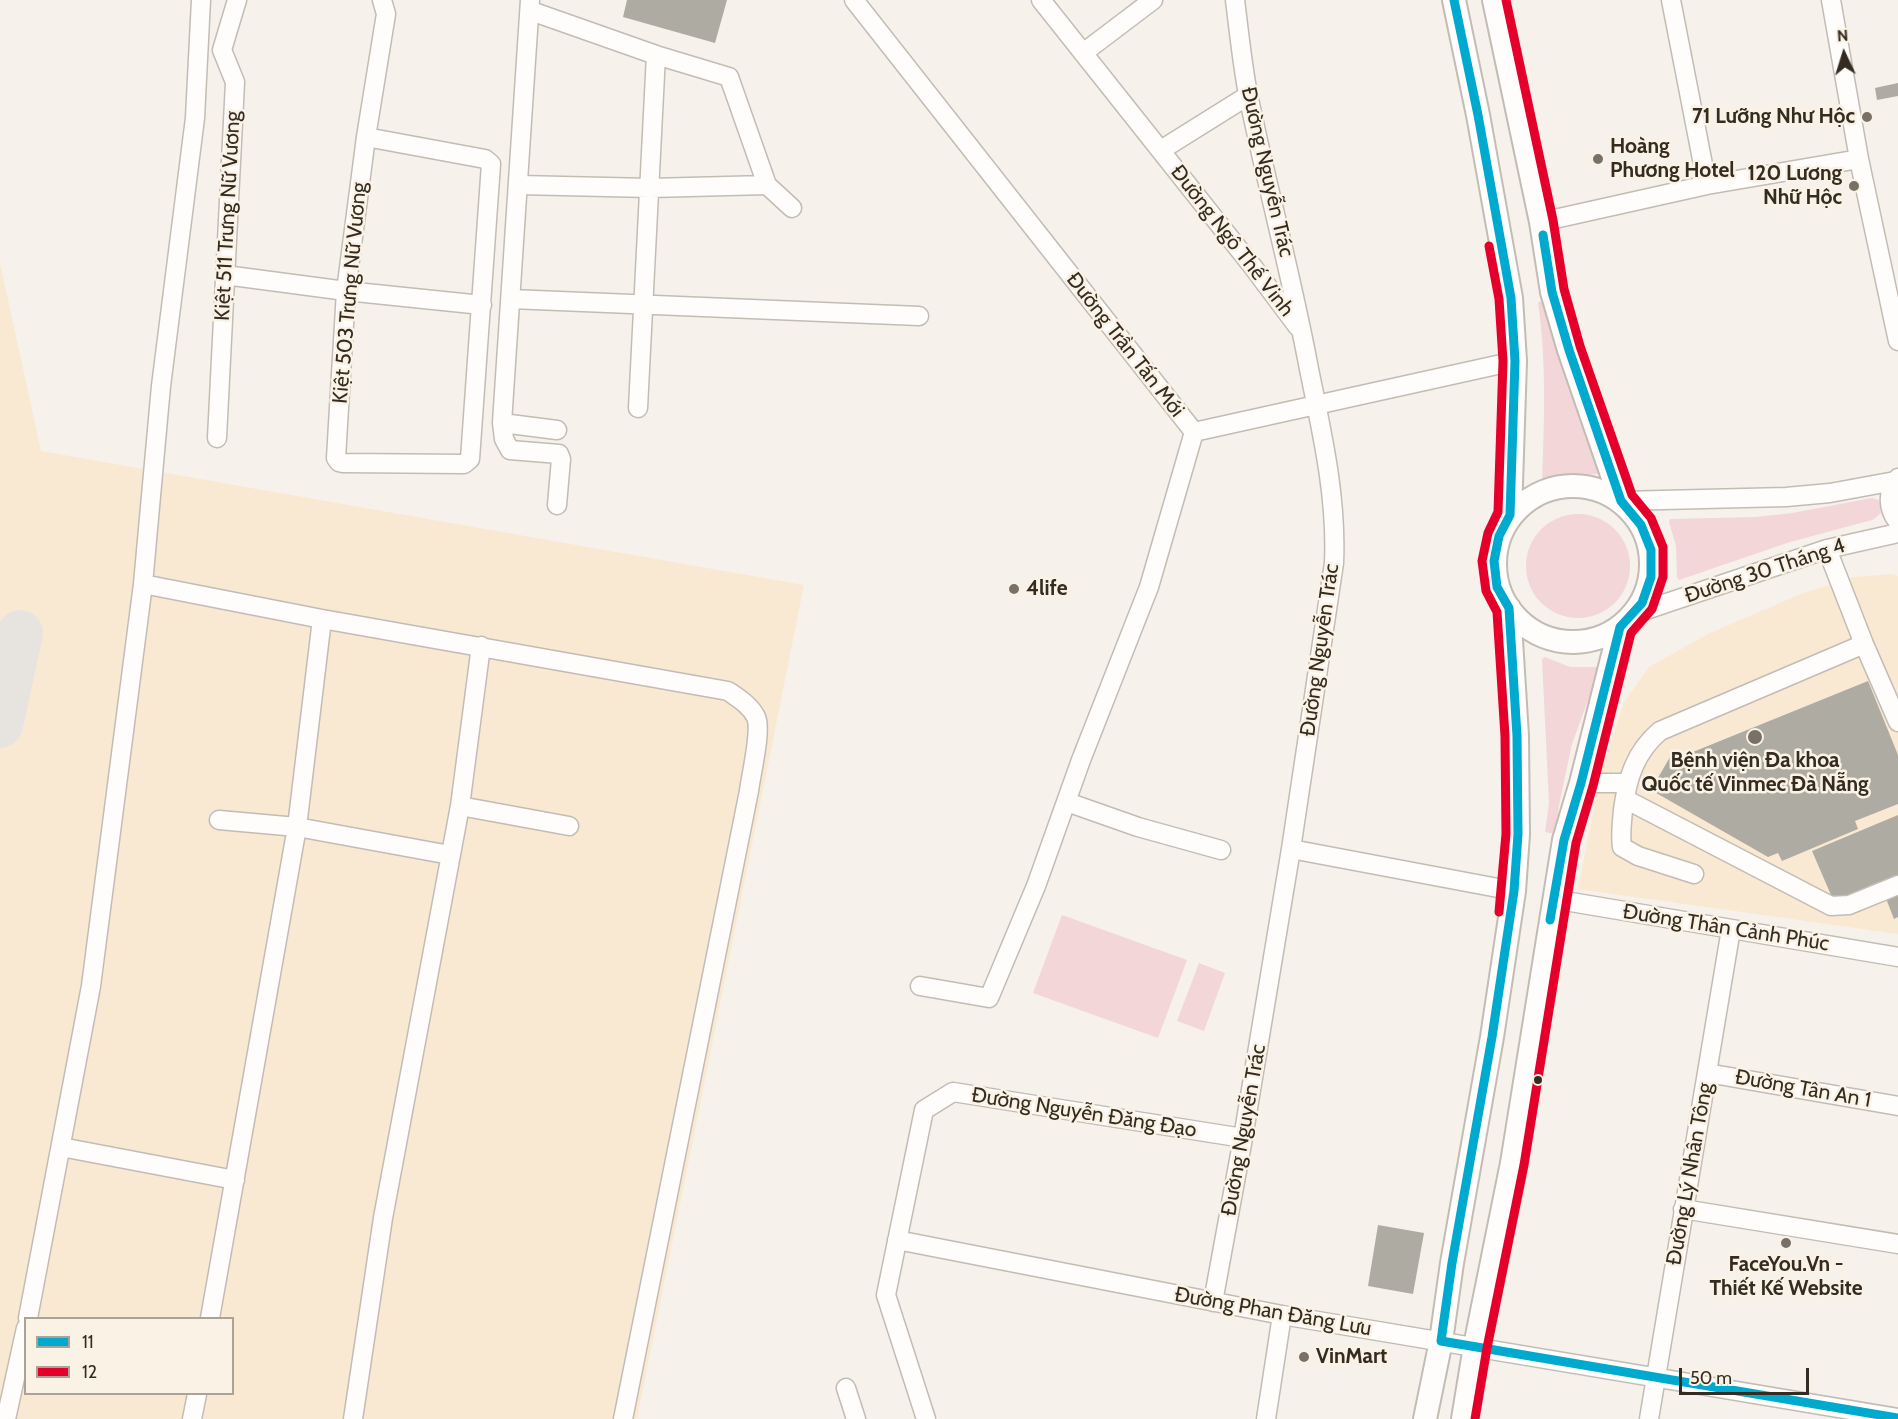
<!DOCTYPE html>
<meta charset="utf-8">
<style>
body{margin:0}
#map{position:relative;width:1898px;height:1419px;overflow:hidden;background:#f6f1eb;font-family:Cabin,sans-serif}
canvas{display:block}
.legend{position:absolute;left:24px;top:1317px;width:210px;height:78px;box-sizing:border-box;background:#fbf2e6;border:2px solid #aca397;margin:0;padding:8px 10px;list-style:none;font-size:18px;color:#352c21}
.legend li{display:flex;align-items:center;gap:12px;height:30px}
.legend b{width:30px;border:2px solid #aca397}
.north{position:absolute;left:1814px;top:24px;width:60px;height:60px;-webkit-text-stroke:4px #fbf2e6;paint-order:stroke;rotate:356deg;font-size:16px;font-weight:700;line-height:24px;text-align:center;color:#352c21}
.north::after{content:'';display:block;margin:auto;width:21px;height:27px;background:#352c21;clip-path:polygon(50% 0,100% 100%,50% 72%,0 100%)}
.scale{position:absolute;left:1679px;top:1368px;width:130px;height:27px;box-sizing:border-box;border:3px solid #352c21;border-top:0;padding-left:8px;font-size:18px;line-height:21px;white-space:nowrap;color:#352c21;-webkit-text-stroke:4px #fbf2e6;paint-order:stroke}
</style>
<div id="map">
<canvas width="1898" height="1419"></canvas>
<ul class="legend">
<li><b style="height:8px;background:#00a9ce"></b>11</li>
<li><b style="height:8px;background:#e4002b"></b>12</li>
</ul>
<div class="north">N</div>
<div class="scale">50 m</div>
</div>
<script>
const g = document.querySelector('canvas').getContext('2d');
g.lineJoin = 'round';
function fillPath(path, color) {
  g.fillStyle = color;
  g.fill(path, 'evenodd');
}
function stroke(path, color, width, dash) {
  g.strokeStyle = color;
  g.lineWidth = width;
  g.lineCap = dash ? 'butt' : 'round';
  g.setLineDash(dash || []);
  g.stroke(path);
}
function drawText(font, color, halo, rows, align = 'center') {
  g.font = font + ' Cabin,sans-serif';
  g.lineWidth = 5;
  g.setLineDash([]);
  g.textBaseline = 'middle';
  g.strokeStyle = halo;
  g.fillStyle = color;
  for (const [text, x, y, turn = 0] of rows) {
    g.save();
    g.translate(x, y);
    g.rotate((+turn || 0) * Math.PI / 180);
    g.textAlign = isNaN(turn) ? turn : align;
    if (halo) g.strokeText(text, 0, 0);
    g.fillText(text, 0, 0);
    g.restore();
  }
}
fillPath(new Path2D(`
 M0,263l41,188 763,134 -167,834h-637zM26,1318h206v76h-206z
 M1892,574l6,2v358l-320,-45 23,-117 23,-70 25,-35 59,-33 95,-41 52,-16z`), '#fae9d2');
fillPath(new Path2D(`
 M1546,301l59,173 -37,1 -26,9c2,-61 5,-121 -4,-182z
 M1872,498c18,4 12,15 0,22l-82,22 -111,38 -2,-3 -1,-31 -7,-24 1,-3 86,-2 36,-4z
 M1526 566a52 52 0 1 1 104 0a52 52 0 1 1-104 0Z
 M1545,657l25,10h28l1,3 -27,74 -13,61 -3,29 -11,-2 4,-29 -7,-144z
 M1062,915l125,45 -29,78 -125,-45z
 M1199,963l26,10 -21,58 -27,-10z`), '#f3d6d7');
stroke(new Path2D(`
 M0,725l20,-92`), '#e7e4e0', 46);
fillPath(new Path2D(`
 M627,0h100l-12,43 -92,-26z
 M1898,83v13l-21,4 -2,-12z
 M1868,681l30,74v49l-43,17 3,8 -76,32 -4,-8 -10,4 -117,-67 23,-40 9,6z
 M1898,815v60l-64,27 -22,-51z
 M1898,891v26l-4,2 -9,-23z
 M1378,1225l46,8 -11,61 -45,-8z`), '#adaba2');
const minor = new Path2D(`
 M530,0l-28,423 2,16 6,11 49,4 2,5 -4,46
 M854,0l340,432
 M1041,0l212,267 45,60
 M1671,0l36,185
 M1831,0l28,159 39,182
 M531,11l125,44 73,22 38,108
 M1083,53l70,-53
 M366,137l119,22 6,5 -21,295 -6,5 -121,-1 -4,-1 -3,-4 10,-167 20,-154 20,-123 -4,-14
 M1161,150l88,-55
 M519,185l131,3 117,-3 25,23
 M1541,222l166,-37 152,-26
 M225,275l121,16 136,14
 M511,299l408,17
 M638,408l18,-353
 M502,423l55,7
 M1194,432l321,-71
 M217,438l18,-356 -13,-32 15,-50
 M1898,478c-11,13 -11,30 0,44
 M1621,501l165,-4 44,-4 65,-12
 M1827,549l37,95 34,78
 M143,584l179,35 406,72c10,7 22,14 28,26 6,13 -5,57 -7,74l-126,628
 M1634,614l193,-65 71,-16
 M1581,783h46
 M1625,799l206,107 18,-1 49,-20
 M1067,802l71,25 83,23
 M460,806l109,20
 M219,820l78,7 25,-208
 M1291,849l223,42
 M1694,874l-56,-18 -16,-9c-2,-13 0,-24 1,-37 4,-31 12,-58 37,-79l204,-87
 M1553,899l345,58
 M920,986l69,12 47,-112 45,-126 68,-173 45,-155
 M1707,1073l191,33
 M61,1147l174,33
 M1683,1209l215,35
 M897,1240l385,75 616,103
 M1213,1302l30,-164 48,-289 43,-286c3,-66 -12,-130 -25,-194 -17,-92 -42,-182 -61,-275 -6,-31 -9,-63 -13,-94
 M28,1318l63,-332 52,-402 18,-198 34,-268 6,-118
 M210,1318l87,-491 153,28
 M846,1388l10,31
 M6,1419l20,-91
 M192,1419l5,-25
 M353,1419l30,-201 77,-412 21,-160
 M926,1419l-40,-124 38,-185 29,-18 290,46
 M1266,1419l16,-104
 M1649,1419l82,-490`);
const major = new Path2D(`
 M1454,0l24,115 33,183 4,63 -5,154
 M1494,0l47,222 11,70 17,58 52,151
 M1495 564a78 78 0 1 1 156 0a78 78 0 1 1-156 0Z
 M1425,1419l16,-78 11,-78 40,-226 22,-146 4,-57 -1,-98 -8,-128
 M1463,1419l12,-73 37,-183 52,-323 17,-57 39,-156`);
stroke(minor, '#c2bcb4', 21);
stroke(major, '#c2bcb4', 26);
stroke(minor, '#fefdfc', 18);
stroke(major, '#fefdfc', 22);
stroke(new Path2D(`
 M1454,0l24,115 33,183 4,63 -5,154 -11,21 -5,25 3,26 12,21 8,128 1,98 -4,57 -22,146 -40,226 -11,78 457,77
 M1543,235l9,57 17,58 52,151 20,24 10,25v27l-9,26 -22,24 -39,156 -17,57 -14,80`), '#00a9ce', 9);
stroke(new Path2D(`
 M1489,246l10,53 4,62 -5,151 -10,21 -6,28 4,30 11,21 8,124 1,98 -7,78
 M1475,1419l12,-71 37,-183 52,-322 17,-57 38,-153 21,-24 11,-32v-30l-12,-29 -19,-23 -52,-149 -16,-57 -11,-69 -47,-220`), '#e4002b', 9);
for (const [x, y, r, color] of [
 [1867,117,6,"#797168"],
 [1598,159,6,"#797168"],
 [1854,186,6,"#797168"],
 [1014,589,6,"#797168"],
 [1755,737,8,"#797168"],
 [1538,1080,5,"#352c21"],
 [1786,1243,6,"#797168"],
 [1304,1357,6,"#797168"]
]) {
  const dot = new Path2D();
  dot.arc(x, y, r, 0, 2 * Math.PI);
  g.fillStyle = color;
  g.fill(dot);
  stroke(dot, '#fbf2e6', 2);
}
drawText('bold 21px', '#352c21', '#fbf2e6', [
 ["71 Lưỡng Như Hộc",1855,117,"right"],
 ["Hoàng",1610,147],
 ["Phương Hotel",1610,171],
 ["120 Lương",1842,174,"right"],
 ["Nhữ Hộc",1842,198,"right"],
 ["4life",1026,589],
 ["Bệnh viện Đa khoa",1755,761,"center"],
 ["Quốc tế Vinmec Đà Nẵng",1755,785,"center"],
 ["FaceYou.Vn -",1786,1265,"center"],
 ["Thiết Kế Website",1786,1289,"center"],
 ["VinMart",1316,1357]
], 'left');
drawText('21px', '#352c21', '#fbf2e6', [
 ["Đường Nguyễn Trác",1267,172,77],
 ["Kiệt 511 Trưng Nữ Vương",228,216,-87],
 ["Đường Ngô Thế Vinh",1232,241,52],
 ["Kiệt 503 Trưng Nữ Vương",350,293,-85],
 ["Đường Trần Tấn Mới",1125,345,52],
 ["Đường 30 Tháng 4",1765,571,-18],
 ["Đường Nguyễn Trác",1320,650,-82],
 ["Đường Thân Cảnh Phúc",1726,928,9],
 ["Đường Tân An 1",1803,1089,10],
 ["Đường Nguyễn Đăng Đạo",1084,1113,9],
 ["Đường Nguyễn Trác",1244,1130,-80],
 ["Đường Lý Nhân Tông",1690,1174,-80],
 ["Đường Phan Đăng Lưu",1273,1312,10]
]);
</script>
